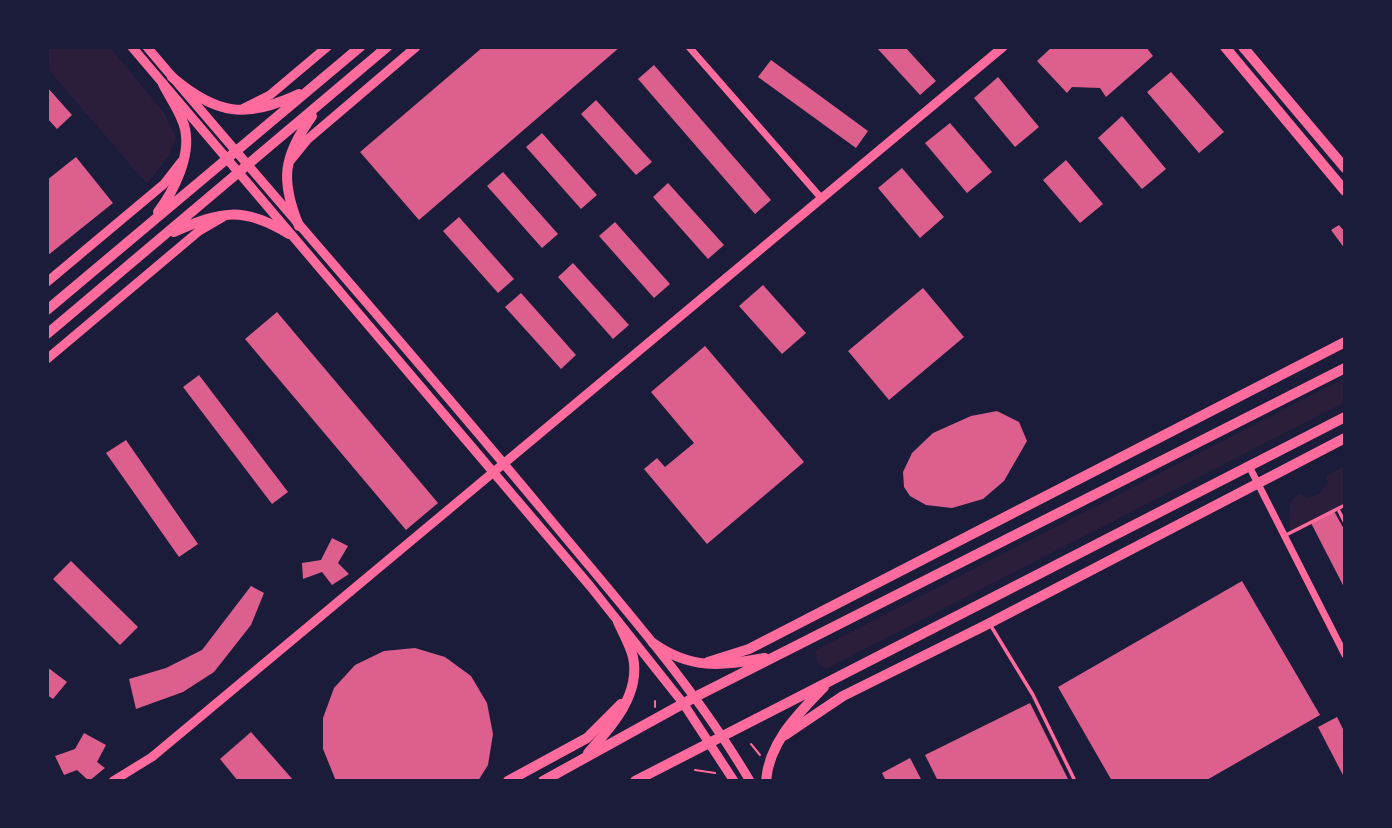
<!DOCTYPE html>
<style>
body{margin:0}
#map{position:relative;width:1392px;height:828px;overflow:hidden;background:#1b1b3a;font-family:"Nunito Sans",sans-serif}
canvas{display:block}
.frame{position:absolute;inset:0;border:49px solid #1b1b3a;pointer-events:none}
</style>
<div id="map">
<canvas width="1392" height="828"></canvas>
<div class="frame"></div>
</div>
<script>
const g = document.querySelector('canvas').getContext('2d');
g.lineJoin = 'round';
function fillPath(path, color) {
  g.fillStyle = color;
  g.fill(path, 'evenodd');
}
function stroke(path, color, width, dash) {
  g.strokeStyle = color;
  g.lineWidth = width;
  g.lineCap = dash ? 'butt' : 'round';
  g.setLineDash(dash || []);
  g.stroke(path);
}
fillPath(new Path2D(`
 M47,47h63l55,67 11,23 -8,20 -21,27 -100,-116z
 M1343,379l2,23 -519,267 -9,-7 -1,-12z
 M1345,466v38l-54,29c-1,-14 -6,-31 8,-39l10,4 11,-5 8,-11 -2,-6z`), '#2a1e3b');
fillPath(new Path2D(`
 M483,47h137l-201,173 -59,-68z
 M876,47h29l31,34 -16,14z
 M1052,47h94l7,9 -47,41 -6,-9 -28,-1 -5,6 -30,-32z
 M771,60l97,71 -12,17 -98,-71z
 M654,65l117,135 -16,14 -117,-135z
 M1171,72l53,60 -25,21 -52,-61z
 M998,77l41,50 -24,20 -41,-49z
 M47,87l25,28 -15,14 -10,-11z
 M596,100l56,62 -16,13 -55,-61z
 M1122,116l44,53 -24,20 -44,-51z
 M950,123l42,49 -25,21 -42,-50z
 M542,133l55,62 -16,14 -55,-62z
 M76,157l37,46 -66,53v-76z
 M1066,160l37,44 -23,19 -37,-43z
 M902,168l42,49 -24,21 -42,-50z
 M503,172l55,62 -16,14 -55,-62z
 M668,183l56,62 -16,14 -55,-62z
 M459,217l55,62 -16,14 -55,-62z
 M615,222l55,62 -16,14 -55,-62z
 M1339,225l6,7v17l-14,-19z
 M573,263l56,62 -16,14 -55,-62z
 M763,285l43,48 -24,21 -43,-48z
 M923,288l41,49 -75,63 -41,-49z
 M521,293l55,62 -15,14 -56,-62z
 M277,312l161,191 -32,27 -161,-191z
 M705,346l99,116 -97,82 -63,-75 13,-11 8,9 29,-24 -43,-51z
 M199,375l89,117 -16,12 -89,-117z
 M997,411l22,11 8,19 -23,40 -21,18 -31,9 -26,-3 -16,-9 -6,-9 -1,-15 9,-19 21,-20 38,-17z
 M126,440l72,104 -19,13 -73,-104z
 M1334,511l11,20v58l-34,-66z
 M332,538l16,8 -10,17 11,11 -17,11 -10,-13 -19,7 -1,-16 19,-3z
 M71,561l67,66 -18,18 -67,-66z
 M1242,581l78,134 -115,66h-93l-54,-94z
 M251,586l13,7 -13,32 -37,47 -31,20 -47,17 -7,-30 37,-11 36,-18z
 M415,648l30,9 26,19 16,27 6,31 -5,31 -10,16h-142l-13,-32v-31l11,-30 21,-23 29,-14z
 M47,667l20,15 -14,17 -6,-4z
 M1030,703l39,78h-131l-13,-26z
 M1337,717l8,16v46l-27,-52z
 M251,732l43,49h-56l-18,-22z
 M84,733l22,12 -9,17 8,6 -16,13 -12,-11 -13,5 -9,-19 20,-7z
 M910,758l12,23h-36l-4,-8z`), '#dd5f8e');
stroke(new Path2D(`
 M655,707v-6
 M751,744l9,11
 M695,770l20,3`), '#ff6b9d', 2);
stroke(new Path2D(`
 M1338,509l7,14
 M1284,536l61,-31
 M991,626l42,69 42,86`), '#ff6b9d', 3.5);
stroke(new Path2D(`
 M689,47l133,152
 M1250,468l95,187`), '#ff6b9d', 7);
stroke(new Path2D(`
 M132,47l458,539 93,117 51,78
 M147,47c132,156 268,309 398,466 72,87 147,170 205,268
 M244,108l26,-13 57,-48
 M291,160l17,-21 108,-92
 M47,282l117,-98 17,-22
 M47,359l152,-128 24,-14
 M113,781l39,-24 851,-710`), '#ff6b9d', 9);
stroke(new Path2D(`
 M1225,47l120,144
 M1243,47l102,121
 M172,77c45,38 73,42 127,17
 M158,212c16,-21 33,-56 27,-83 -3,-15 -15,-31 -22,-45
 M299,226c-19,-46 -16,-69 13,-110
 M174,232c47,-21 69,-26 115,2
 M47,310l313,-263
 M47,334l340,-287
 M708,662l41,-13 596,-307
 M785,735l58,-39 141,-70 361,-188
 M508,781l79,-43 34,-34`), '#ff6b9d', 10);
stroke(new Path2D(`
 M653,643c38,27 68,23 112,15
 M588,753c23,-26 53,-58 45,-96 -3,-12 -10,-24 -15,-35
 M543,781l154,-85 648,-328
 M635,781l710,-364
 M766,781c3,-39 32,-67 58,-94`), '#ff6b9d', 10);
</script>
